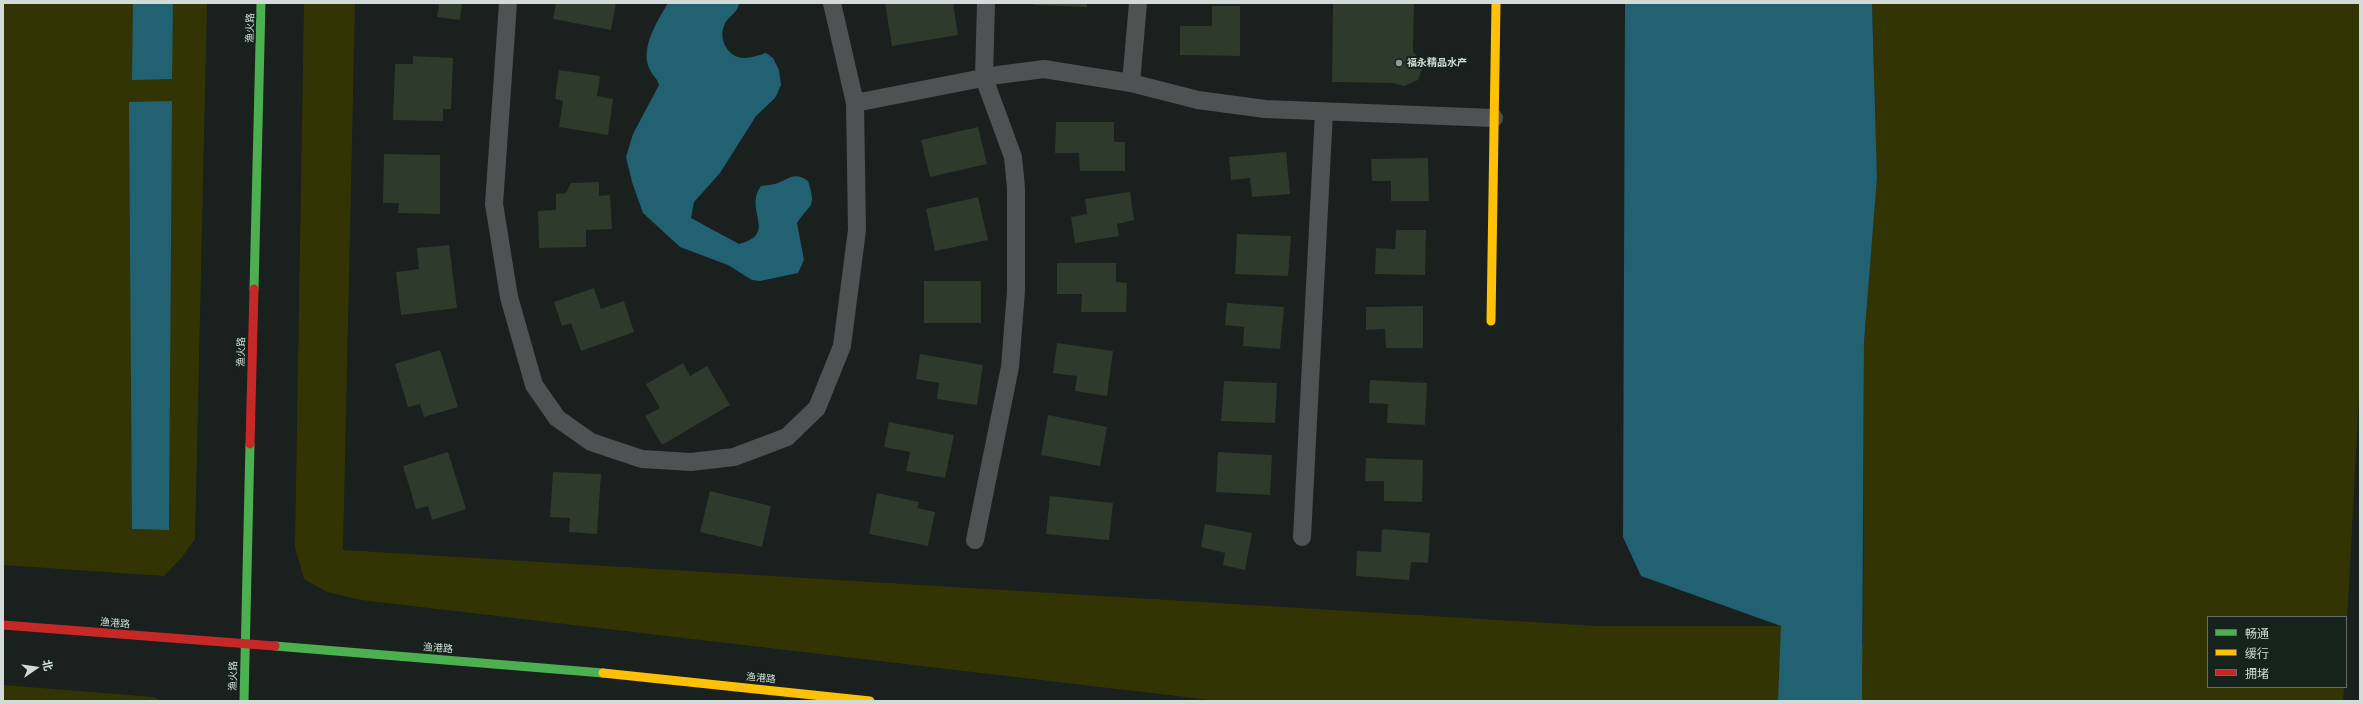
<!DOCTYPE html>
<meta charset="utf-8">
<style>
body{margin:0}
#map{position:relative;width:2363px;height:704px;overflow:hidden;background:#19201d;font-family:Barlow,"Noto Sans SC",sans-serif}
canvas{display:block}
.frame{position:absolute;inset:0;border:4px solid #d2dbd7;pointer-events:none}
.legend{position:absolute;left:2207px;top:616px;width:140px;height:72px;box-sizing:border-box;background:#16231d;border:1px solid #616d67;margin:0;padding:5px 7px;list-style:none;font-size:12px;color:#d2dbd7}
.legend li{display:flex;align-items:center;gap:8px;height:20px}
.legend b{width:20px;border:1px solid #616d67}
.north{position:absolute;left:16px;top:648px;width:40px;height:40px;-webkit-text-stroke:3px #16231d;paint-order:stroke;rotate:77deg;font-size:11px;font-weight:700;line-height:16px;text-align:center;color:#d2dbd7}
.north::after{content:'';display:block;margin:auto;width:14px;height:18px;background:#d2dbd7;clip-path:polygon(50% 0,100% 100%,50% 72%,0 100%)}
</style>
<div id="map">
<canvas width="2363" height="704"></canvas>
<div class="frame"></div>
<ul class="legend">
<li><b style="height:5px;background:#4caf50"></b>畅通</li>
<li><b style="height:5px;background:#ffc107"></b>缓行</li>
<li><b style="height:5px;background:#c62828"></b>拥堵</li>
</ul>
<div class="north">北</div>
</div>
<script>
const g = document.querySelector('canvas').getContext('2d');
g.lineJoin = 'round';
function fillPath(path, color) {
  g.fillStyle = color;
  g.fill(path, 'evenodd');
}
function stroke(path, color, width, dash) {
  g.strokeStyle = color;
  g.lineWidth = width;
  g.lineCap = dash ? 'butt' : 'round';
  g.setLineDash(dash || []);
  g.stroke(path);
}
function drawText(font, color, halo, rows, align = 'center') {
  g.font = font + ' Barlow,"Noto Sans SC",sans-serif';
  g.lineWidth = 4;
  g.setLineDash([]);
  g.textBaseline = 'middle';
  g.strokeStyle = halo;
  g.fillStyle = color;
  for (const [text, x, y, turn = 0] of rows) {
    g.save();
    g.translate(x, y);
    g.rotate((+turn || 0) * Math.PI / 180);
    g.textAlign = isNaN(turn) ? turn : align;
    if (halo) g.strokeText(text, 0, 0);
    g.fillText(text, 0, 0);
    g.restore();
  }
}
fillPath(new Path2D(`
 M3,3h204l-12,536 -13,18 -18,19 -161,-11z
 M304,3h51l-12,547 1254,76h184l82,19 1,-303 13,-164 -5,-175h488v374l-14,265v-25h-138v70h136l-1,14h-1124l-858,-101 -34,-8 -23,-13 -9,-32z
 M3,685l150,12 10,4h-160z`), '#323404');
fillPath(new Path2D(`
 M133,3h40l-1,76 -40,1z
 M668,3h71c-1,11 -12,13 -15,23 -6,14 5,32 20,32 8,0 15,-3 22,-5l7,5 6,12 2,15 -3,7 -3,6 -19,18 -36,57 -26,29 -3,16 48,26c40,-10 4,-34 22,-58 6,-1 11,-1 17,-3 12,-5 17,-11 30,-2 9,28 2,22 -11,42l7,37 -6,13 -38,8 -8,-1 -24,-15 -48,-18 -37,-34 -11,-31 -6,-25 7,-23 26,-49c-2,-7 -6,-9 -9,-15 -11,-21 8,-50 18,-67z
 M1625,3h247l5,175 -13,164 -2,359h-84l3,-75 -140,-50 -18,-39z
 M172,101l-3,429 -37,-1 -3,-427z`), '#226171');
fillPath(new Path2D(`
 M430,3h32l-2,17 -23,-3 2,-12z
 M556,3h60l-5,27 -58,-11z
 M885,3h68l5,32 -66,11z
 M1033,3h54v4l-54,-2z
 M1333,3h81l-1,48 9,12v6l-4,11 -14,6 -11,-3 -61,-1z
 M1212,6h28v50l-60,-1v-29h32z
 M413,56l40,2 -2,51h-8v12l-50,-1 2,-56h18z
 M559,70l41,6 -3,20 16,3 -5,36 -49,-8 4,-26 -8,-2z
 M1056,122h58v20h11v29h-45l-1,-18h-24z
 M978,127l9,37 -57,13 -9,-37z
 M1286,152l4,42 -38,3 -2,-19 -19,2 -2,-23z
 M384,154l56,1v59l-42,-1 1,-10h-16z
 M1428,158l1,43h-38v-20h-19l-1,-22z
 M599,182v14l11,-1 2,34 -26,1v17l-47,1 -1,-37 18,-1v-16l10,-1 5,-10z
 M1130,192l4,28 -17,4 2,12 -44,7 -4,-26 16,-3 -2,-15z
 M978,197l10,43 -53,11 -9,-42z
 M1396,230h30l-1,45 -50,-1 1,-26 19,1z
 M1237,234l54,2 -3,40 -53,-2z
 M449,245l8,63 -56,7 -5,-43 23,-3 -2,-21z
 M1057,263h59v19l11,1 -1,29h-45l1,-18h-25z
 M924,281h57v42h-57z
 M594,288l7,21 23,-8 10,31 -53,19 -10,-28 -9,3 -8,-24z
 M1227,303l57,4 -4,42 -37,-3 1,-19 -19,-2z
 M1423,306v42h-37l-1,-19 -19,1v-23z
 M1057,343l56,8 -6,45 -32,-5 2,-15 -24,-3z
 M440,350l18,57 -34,10 -4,-13 -12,3 -13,-43z
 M920,354l63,11 -6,40 -40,-6 2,-16 -23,-4z
 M683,363l7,13 17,-10 23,39 -68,40 -17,-29 15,-8 -14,-24z
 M1370,380l57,3 -2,42 -38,-2 1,-19 -19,-1z
 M1224,381l53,2 -2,40 -54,-2z
 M1048,415l59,12 -7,39 -59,-11z
 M889,422l65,13 -9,43 -39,-7 4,-19 -26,-5z
 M448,452l18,57 -34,11 -4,-14 -12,3 -13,-43z
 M1218,452l54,3 -2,40 -54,-3z
 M1366,458l57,2 -1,42 -38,-1v-20h-19z
 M553,472l48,2 -4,60 -28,-2 1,-14 -20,-1z
 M710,491l61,15 -9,41 -62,-15z
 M877,493l42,9 -2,6 18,4 -7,34 -59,-12z
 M1050,496l63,7 -4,37 -63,-6z
 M1205,524l47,9 -7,37 -22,-5 2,-12 -24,-6z
 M1382,529l48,4 -2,30 -17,-1 -2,18 -53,-4 1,-25 24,1z`), '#2e3a2b');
stroke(new Path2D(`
 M508,3l-14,201 15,93 25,88 23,33 34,24 51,17 49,3 43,-5 53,-20 30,-29 25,-62 15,-116 -2,-127 -23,-100
 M1131,83l7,-80
 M855,103l143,-28 46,-6 87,14 67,17 67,9 229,9
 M1302,537l22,-425
 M975,540l35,-173 6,-76v-103l-3,-31 -29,-79 2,-75`), '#4f5252', 18);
stroke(new Path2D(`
 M254,289l7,-286
 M275,646l328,27
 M244,701l6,-257`), '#4caf50', 9);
stroke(new Path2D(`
 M1491,321l5,-318
 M603,673l267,28`), '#ffc107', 9);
stroke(new Path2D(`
 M250,444l4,-155
 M3,625l272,21`), '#c62828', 9);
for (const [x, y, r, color] of [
 [1399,63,4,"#919a96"]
]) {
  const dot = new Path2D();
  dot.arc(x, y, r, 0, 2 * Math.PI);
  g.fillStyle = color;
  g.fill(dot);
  stroke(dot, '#16231d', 1.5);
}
drawText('10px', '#d2dbd7', '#16231d', [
 ["渔火路",250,28,-89],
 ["渔火路",241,352,-89],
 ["渔港路",115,623,5],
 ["渔港路",438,648,4],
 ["渔火路",233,676,-89],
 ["渔港路",761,678,6]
]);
drawText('bold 10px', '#d2dbd7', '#16231d', [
 ["福永精品水产",1407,63]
], 'left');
</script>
